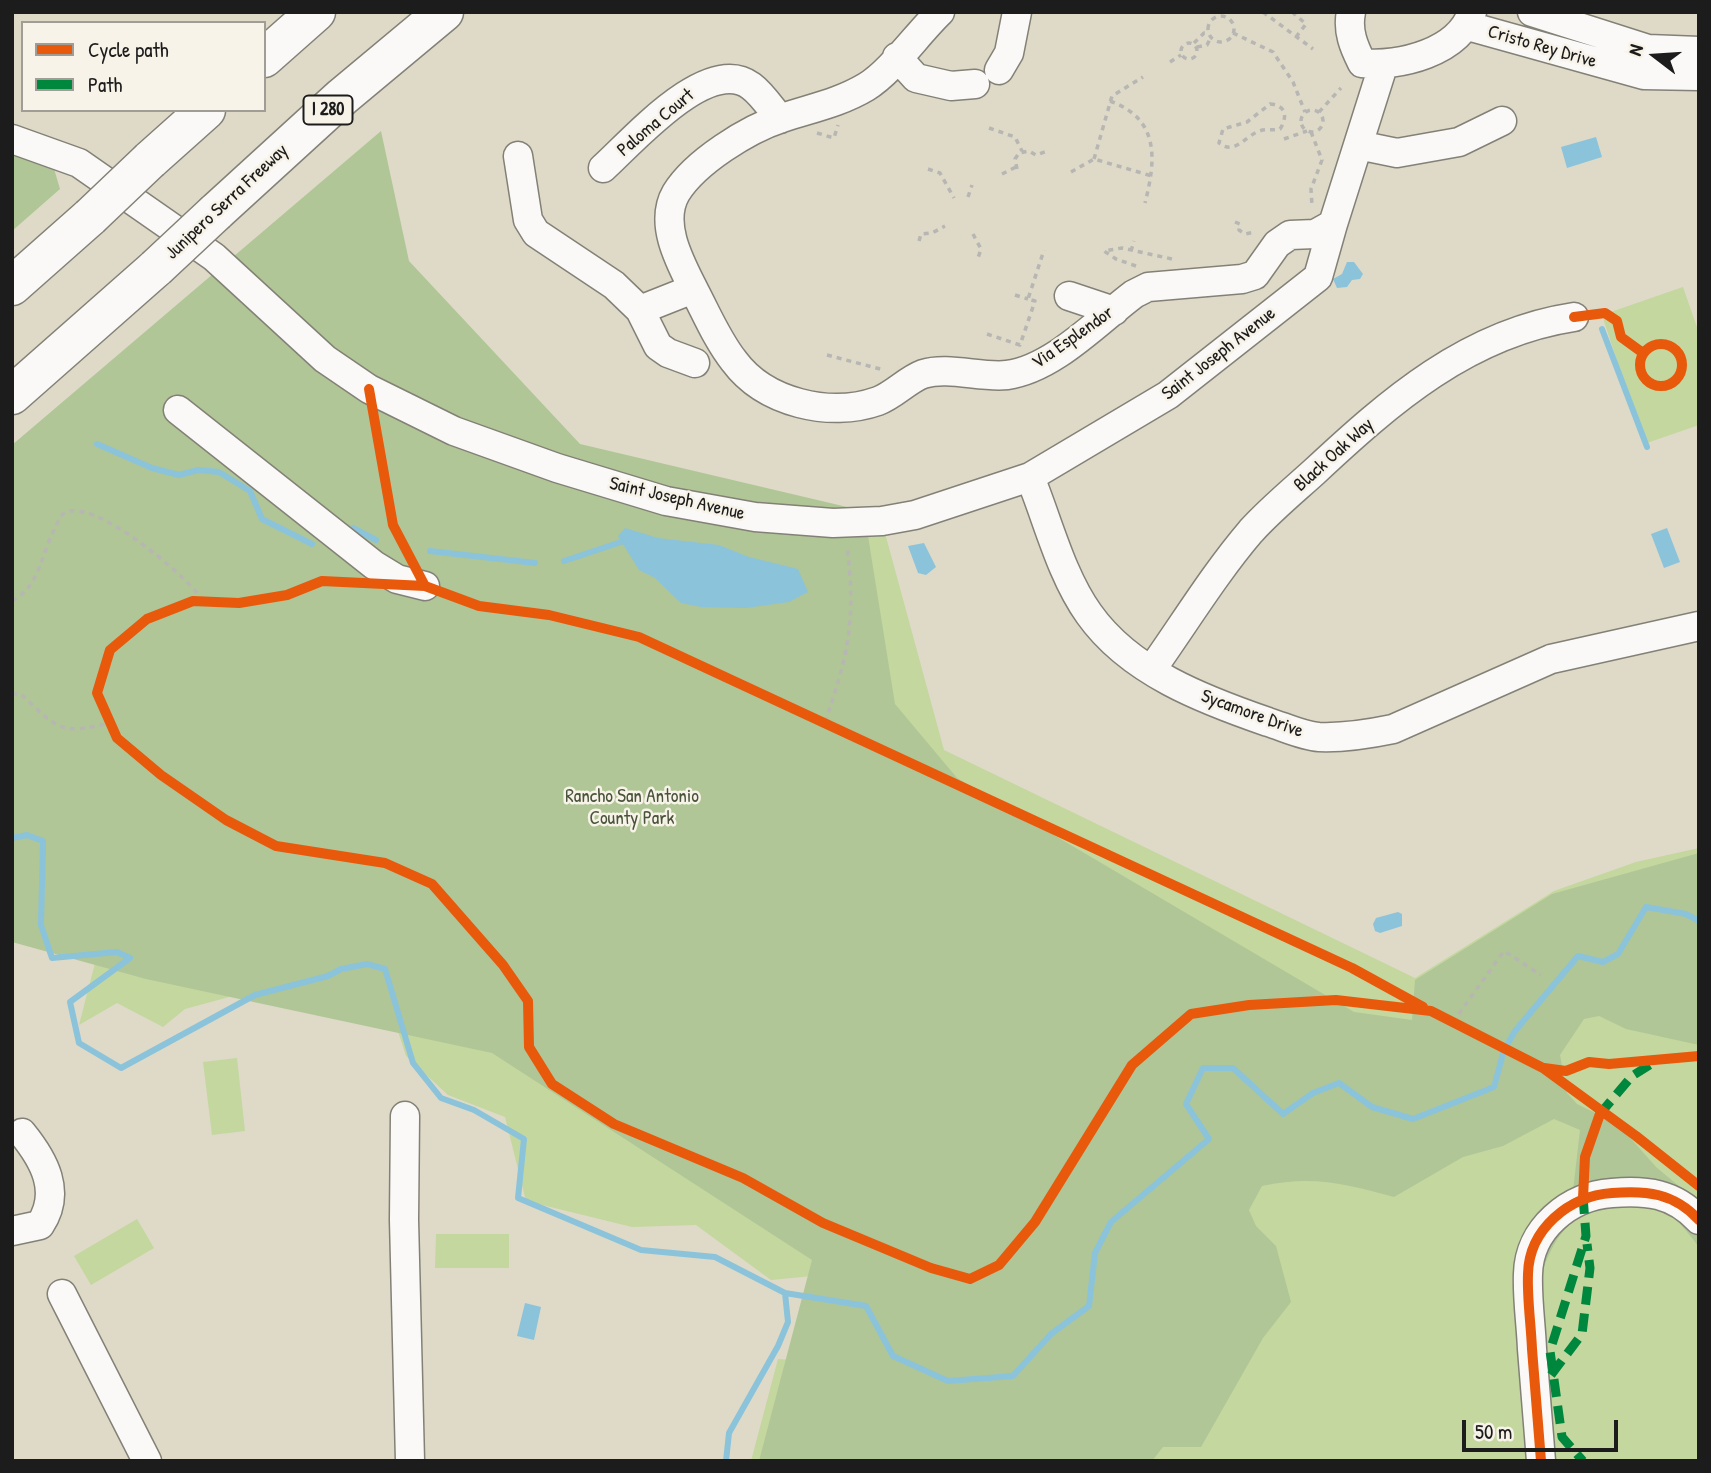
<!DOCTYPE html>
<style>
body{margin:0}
#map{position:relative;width:1711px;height:1473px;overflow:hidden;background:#dedac7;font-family:"Patrick Hand",sans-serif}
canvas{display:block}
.frame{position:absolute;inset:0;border:14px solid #1c1c1c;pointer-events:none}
.legend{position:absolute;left:21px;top:21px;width:245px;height:91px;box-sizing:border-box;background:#f7f3e8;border:2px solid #9f9d96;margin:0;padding:9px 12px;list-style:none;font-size:21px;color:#1c1c1c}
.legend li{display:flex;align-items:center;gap:14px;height:35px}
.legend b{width:35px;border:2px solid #9f9d96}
.north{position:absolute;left:1620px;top:21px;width:70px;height:70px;-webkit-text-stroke:5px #f7f3e8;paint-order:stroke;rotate:287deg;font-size:19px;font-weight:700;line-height:28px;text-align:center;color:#1c1c1c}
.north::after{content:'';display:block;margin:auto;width:24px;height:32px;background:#1c1c1c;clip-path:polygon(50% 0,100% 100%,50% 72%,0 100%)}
.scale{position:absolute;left:1462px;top:1420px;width:156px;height:32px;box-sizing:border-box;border:4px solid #1c1c1c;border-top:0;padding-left:9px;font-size:21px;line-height:24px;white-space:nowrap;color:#1c1c1c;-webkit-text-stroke:5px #f7f3e8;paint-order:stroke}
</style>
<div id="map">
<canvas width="1711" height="1473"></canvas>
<div class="frame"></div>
<ul class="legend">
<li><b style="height:9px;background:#e8590c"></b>Cycle path</li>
<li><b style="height:9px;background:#00873e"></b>Path</li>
</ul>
<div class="north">N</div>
<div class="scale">50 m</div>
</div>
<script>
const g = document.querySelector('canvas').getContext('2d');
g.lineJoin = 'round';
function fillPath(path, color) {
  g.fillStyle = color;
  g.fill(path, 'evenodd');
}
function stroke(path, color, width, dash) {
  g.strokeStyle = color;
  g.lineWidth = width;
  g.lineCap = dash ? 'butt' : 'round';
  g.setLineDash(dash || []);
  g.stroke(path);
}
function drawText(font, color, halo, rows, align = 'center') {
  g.font = font + ' "Patrick Hand",sans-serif';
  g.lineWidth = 5;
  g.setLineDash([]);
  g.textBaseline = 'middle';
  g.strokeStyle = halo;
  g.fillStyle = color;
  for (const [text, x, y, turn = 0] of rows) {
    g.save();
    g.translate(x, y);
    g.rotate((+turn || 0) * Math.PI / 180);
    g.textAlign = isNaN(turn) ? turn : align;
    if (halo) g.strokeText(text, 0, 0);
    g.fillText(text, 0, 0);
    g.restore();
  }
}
fillPath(new Path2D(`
 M1683,287l16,46v92l-55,19 -42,-129z
 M325,388l557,134 62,228 471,228 139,-87 82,-29 63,-14v613h-948l27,-102 104,7 -70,-90 -41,4 -75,-55 -64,2 -106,-26 -21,-84 -57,-22 -42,-39 -14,-43 -152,-19 -55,15 -22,18 -46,-24 -38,22 22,-85z
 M237,1058l8,73 -33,4 -9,-73z
 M137,1219l17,29 -63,37 -17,-29z
 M436,1234h73v34h-74z`), '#c3d79f');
fillPath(new Path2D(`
 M381,131l28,130 171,183 284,67 31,193 62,74 397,234 58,8 3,-40 137,-86 147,-41v192l-73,-16 -27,-13 -15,3 -24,36 7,38 10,11 41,20 38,43 43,36v44c-9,-11 -18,-25 -30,-32 -19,-14 -76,-8 -95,6 -18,13 -26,36 -34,55l-25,-5 58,-80 7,-61 -26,-11 -51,27 -40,11 -69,40c-48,-13 -81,-22 -132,-11l-13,24 7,16 20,20 15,56 -28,36 -62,109h-38l-11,14h-393l53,-201 -320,-207 -346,-74 -134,-37v-497z
 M12,149l40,13 8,27 -48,42z`), '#b0c696');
fillPath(new Path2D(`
 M1596,137l6,20 -35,11 -6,-21z
 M1347,262h7l9,12 -3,5 -8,1 -5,7 -10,1 -4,-9 9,-5z
 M625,528l33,10 61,7 30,12 49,12 10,23 -19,10 -43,6 -45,-1 -20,-4 -26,-25 -16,-8 -21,-34z
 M1667,528l13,34 -16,6 -13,-34z
 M924,543l12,24 -10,8 -8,-2 -10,-27z
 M1398,912l4,2v12l-22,7 -5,-2 -2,-7 3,-6z
 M525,1303l16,4 -7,33 -17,-4z`), '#8bc3db');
stroke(new Path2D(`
 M1602,329l45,118
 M97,444l55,24 27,7 19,-5 21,2 31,19 12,28 50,25
 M353,528l23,12
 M430,551l105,12
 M564,561l57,-19
 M12,838l15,-3 16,6 -2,84 11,33 65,-6 13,6 -60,44 9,41 42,25 134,-73 73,-19 13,-7 26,-5 18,5 28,94 28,35 33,12 50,29 -6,59 123,52 74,7 70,36 81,13 27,50 55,25 65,-5 38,-42 38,-28 6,-53 16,-31 98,-83 -23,-35 17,-36h30l50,46 30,-21 26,-10 33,24 41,12 81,-32 10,-37 11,-19 63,-75 25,6 15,-8 28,-47 40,7 13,7
 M726,1461l3,-28 49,-87 10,-24 -3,-29`), '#8bc3db', 6);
const minor = new Path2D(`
 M940,12c-23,22 -48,59 -74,75 -27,16 -54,21 -84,31 -34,11 -87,44 -106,75 -18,31 5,71 19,99 12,23 23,49 39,69 31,42 96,57 144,40 16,-6 29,-21 45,-27 25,-8 58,4 84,1 46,-6 91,-54 127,-81l14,-7 94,-8 13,-4 22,-31 13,-9 25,-1 18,-10 50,-158
 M1351,12c-4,19 3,35 11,51 38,4 97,-11 110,-51
 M1532,12l116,37 51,2
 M1468,26l176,49 55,1
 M897,57l19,21 35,8 24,-2
 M999,70l10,-17 8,-41
 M12,139l67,24 135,94 111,102 44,30 85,42 103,37 109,33 89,16 78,6 49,-2 33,-6 115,-38 138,-82 150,-118 15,-53
 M1358,145l39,8 62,-11 43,-21
 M518,156l10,64 8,13 78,52 26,25 18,36 10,7 27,10
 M603,168c29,-26 105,-114 148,-82 11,8 20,22 29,33
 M1069,296l45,15
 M640,310l53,-21
 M178,410l196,155 23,14 28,7
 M1030,477c18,44 31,98 59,137 41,58 115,86 179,108 16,5 35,14 51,15 25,1 50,-3 74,-8l158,-70 148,-33
 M1152,669c32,-45 63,-96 99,-138 19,-21 42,-40 63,-59 76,-71 154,-139 260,-155
 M405,1116l-1,104 6,241
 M12,1231l28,-6c22,-33 4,-65 -18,-92
 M62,1294l85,167
 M1541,1461c-3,-38 -6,-75 -9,-112 -1,-25 -5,-50 -4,-75 1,-45 41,-78 84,-81 34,-3 62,0 87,27`);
const highway = new Path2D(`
 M264,58l52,-46
 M150,160l56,-50
 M216,212l126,-115 102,-85
 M12,286l78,-69
 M12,395l144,-127`);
stroke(minor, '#838177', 31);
stroke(highway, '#838177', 41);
stroke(new Path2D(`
 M1263,12l50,37
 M1292,12l14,12 -10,13
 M1208 29a13 13 0 1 1 26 0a13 13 0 1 1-26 0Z
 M1233,33l40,19 20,30 12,30
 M1181 51a8 8 0 1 1 16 0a8 8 0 1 1-16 0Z
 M1194,43l10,-10h5
 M1197,47l10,-2 4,-8
 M1170,62l11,-7
 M1110,101c50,18 46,59 35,102
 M1270,104c16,1 18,13 10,25 -8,2 -15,-1 -23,3 -13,6 -23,23 -38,11l4,-14 24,-7z
 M1301 121a11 11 0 1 1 22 0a11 11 0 1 1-22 0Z
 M1319,112l22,-24
 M989,128l26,9 7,14
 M1311,132l11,28 -11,29 1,17
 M817,133l17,5 4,-13
 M1284,139l23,-8
 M1094,159l18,-63 31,-19
 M928,169l12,4 14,25
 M1017,169l-2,-10 4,-6 10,-2 7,4 11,-4
 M1071,172l23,-13 58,17
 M1002,174l14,-7
 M968,197l4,-12
 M1235,222l5,2 -1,6 6,4 10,-2
 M973,234l8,15 -3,9
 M919,241l2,-7 11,-1 13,-7
 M1131,251l3,-10
 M1136,266l-20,-7 -12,-8 18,-3 50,11
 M1015,295l13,4
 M987,334l33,11 15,-44 -7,-2 16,-49
 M827,355l57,15
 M12,601c28,-15 29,-47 43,-73 2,-4 5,-11 8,-14 26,-21 126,63 140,87
 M12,694h9c37,35 38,41 89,29
 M825,722c24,-69 31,-103 22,-176
 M1453,1022l51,-71 37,24`), '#b7b6b3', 3.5, [5, 5]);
stroke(minor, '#faf9f7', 28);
stroke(highway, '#faf9f7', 38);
const highwayBridge = new Path2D(`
 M90,217l60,-57
 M156,268l60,-56`);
stroke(highwayBridge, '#838177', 41, []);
stroke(highwayBridge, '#faf9f7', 38);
stroke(new Path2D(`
 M1599,1115l33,-39 19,-12
 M1583,1196l3,40 -36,115 12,86 21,24
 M1551,1375l31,-41 8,-66 -3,-24`), '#00873e', 9, [18, 9]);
stroke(new Path2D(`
 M1574,317l31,-4 12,8 4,16 22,16
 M1640 365a21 21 0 1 1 42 0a21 21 0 1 1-42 0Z
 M369,389l24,136 32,61 54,20 70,9 90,22 713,331 71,39
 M425,586l-103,-5 -35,14 -48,8 -46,-2 -46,18 -37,31 -13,43 20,45 44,37 65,45 50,26 109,17 47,21 71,81 25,36 1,46 23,37 62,40 129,54 80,45 108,45 39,11 29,-14 36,-43 97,-157 59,-51 58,-9 87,-5 95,11 112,57 93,68 63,50
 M1544,1068l22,3 23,-9 20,2 90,-8
 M1583,1198l2,-41 16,-46
 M1541,1461c-3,-38 -6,-75 -9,-112 -1,-25 -5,-50 -4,-75 1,-45 41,-78 84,-81 34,-3 62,0 87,27`), '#e8590c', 10);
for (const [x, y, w] of [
 [328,110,49]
]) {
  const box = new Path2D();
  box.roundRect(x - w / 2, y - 14.5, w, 29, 5);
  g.fillStyle = '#f7f3e8';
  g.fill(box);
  stroke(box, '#1c1c1c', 2);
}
drawText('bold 18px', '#1c1c1c', null, [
 ["I 280",328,110]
]);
drawText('19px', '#1c1c1c', '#f7f3e8', [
 ["Cristo Rey Drive",1542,47,16],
 ["Paloma Court",656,123,-40],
 ["Junipero Serra Freeway",227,202,-43],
 ["Via Esplendor",1073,338,-35],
 ["Saint Joseph Avenue",1219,354,-38],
 ["Black Oak Way",1334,455,-42],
 ["Saint Joseph Avenue",677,499,13],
 ["Sycamore Drive",1252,714,20]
]);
drawText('19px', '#485339', '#f7f3e8', [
 ["Rancho San Antonio",632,797],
 ["County Park",632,819]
]);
</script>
